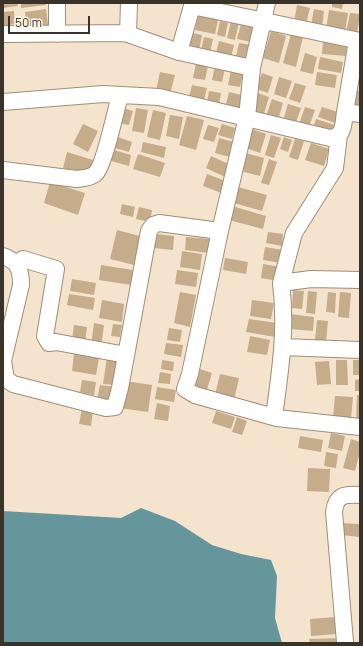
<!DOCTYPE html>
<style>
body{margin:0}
#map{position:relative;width:363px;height:646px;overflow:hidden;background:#f5e4cd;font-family:Manrope,sans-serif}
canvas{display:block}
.frame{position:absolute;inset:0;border:4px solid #3a332a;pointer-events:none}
.scale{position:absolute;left:8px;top:16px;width:82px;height:18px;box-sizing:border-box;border:2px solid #3a332a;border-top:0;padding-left:5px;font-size:12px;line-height:14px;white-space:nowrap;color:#3a332a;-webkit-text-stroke:3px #fdf2e4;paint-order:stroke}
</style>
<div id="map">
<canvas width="363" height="646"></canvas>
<div class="frame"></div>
<div class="scale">50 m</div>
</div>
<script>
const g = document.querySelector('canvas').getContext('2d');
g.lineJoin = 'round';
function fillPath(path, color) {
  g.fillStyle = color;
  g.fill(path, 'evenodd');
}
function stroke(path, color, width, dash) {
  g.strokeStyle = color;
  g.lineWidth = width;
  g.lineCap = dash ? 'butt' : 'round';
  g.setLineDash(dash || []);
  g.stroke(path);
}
fillPath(new Path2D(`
 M141,508l34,13 37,24 29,9 30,6 6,16 -2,42 7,25h-279v-132l118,7z`), '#65969c');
fillPath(new Path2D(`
 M3,3h14l1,3 -15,2z
 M21,3h24l1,2 -25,3z
 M332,3h11l-1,6 -10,-2z
 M297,5l13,3 -4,16 -12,-2z
 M46,9l2,16 -22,2 -1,-15z
 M314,9l10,2 -2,17 -11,-2z
 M329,10l19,3 -3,19 -19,-3z
 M14,11l1,13 -12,2v-14z
 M350,13l10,1 -3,20 -11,-1z
 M198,15l20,5 -3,14 -20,-4z
 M220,21l8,2 -3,14 -8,-2z
 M231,21l8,2 -4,17 -8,-2z
 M241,24l13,3 -3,15 -14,-3z
 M271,31l15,5 -7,27 -16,-5z
 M193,33l9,2 -3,16 -10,-2z
 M291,34l12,3 -7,30 -13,-4z
 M204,37l9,2 -3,13 -9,-2z
 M219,41l15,4 -3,12 -15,-4z
 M323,42l24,3 -1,11 -24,-2z
 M239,43l13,2 -3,14 -13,-3z
 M305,53l12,4 -4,17 -13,-3z
 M320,57l23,5 -2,11 -23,-4z
 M196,63l12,3 -3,14 -12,-2z
 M215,66l10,2 -3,14 -10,-2z
 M231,71l12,3 -3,13 -12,-2z
 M160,72l15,3 -5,19 -14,-3z
 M317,72l20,3 -2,13 -20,-3z
 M262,73l11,4 -5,16 -12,-4z
 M279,77l13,4 -6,17 -12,-4z
 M295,83l11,3 -6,17 -11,-4z
 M192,85l15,3 -4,17 -15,-3z
 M353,90l7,1v18l-10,-2z
 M209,91l12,2 -2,12 -12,-3z
 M229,92l13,3 -4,16 -13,-3z
 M258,93l11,4 -6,20 -12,-3z
 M272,99l11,4 -5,17 -12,-4z
 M288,104l13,4 -6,17 -12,-4z
 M305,107l10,3 -7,20 -10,-3z
 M322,107l16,5 -3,11 -17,-6z
 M123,108l10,3 -4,14 -10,-2z
 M136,108l12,2 -4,23 -12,-2z
 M153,110l13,3 -6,27 -13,-3z
 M170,115l13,2 -4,22 -13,-3z
 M187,116l17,4 -8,30 -17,-5z
 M316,119l19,6 -4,10 -18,-6z
 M83,124l15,7 -10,21 -15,-8z
 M222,124l13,4 -3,11 -14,-4z
 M208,125l11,3 -5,14 -11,-3z
 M249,128l17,6 -6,19 -17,-6z
 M271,135l10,3 -7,20 -9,-3z
 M118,137l14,5 -3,10 -14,-4z
 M284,137l8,3 -4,12 -8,-3z
 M219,138l15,4 -4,15 -15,-4z
 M295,139l9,2 -6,19 -9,-3z
 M143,142l23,5 -2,11 -23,-6z
 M311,143l18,6 -5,17 -19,-6z
 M114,150l17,5 -2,11 -18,-5z
 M67,152l26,8 -5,16 -25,-8z
 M245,153l19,5 -4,18 -20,-5z
 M138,154l27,9 -5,14 -27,-8z
 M211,156l20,9 -6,12 -19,-9z
 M269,159l8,3 -8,23 -8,-2z
 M207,174l21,8 -4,12 -21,-8z
 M50,182l35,11 -7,22 -34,-12z
 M238,187l29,8 -5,16 -28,-8z
 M122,204l13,3 -2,10 -13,-3z
 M232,206l34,10 -3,13 -34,-9z
 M139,207l13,3 -2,12 -14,-3z
 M117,230l23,6 -6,29 -24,-6z
 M268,232l15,2 -1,12 -16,-3z
 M155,234l19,2 -1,14 -19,-2z
 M186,237l24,2 -1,14 -24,-3z
 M265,247l18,3 -2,13 -18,-3z
 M182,251l20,3 -2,16 -20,-3z
 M225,258l23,4 -2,12 -23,-4z
 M263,264l17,3 -2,14 -17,-3z
 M101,265l32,5 -2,15 -32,-5z
 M177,270l21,3 -2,14 -21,-3z
 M72,279l24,4 -2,12 -24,-4z
 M293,290l11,1 -2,18 -10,-1z
 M308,291l9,1 -2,22 -9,-1z
 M180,292l16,3 -6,32 -16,-4z
 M328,292l8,1 -1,20 -9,-1z
 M340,292l11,1 -2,25 -11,-1z
 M69,294l26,4 -2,12 -26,-5z
 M102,300l22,4 -2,18 -23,-4z
 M252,300l22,3 -3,16 -21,-3z
 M290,314l24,3 -1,14 -24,-2z
 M249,319l28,4 -2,14 -29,-5z
 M317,320l11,1 -2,20 -11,-1z
 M94,323l10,2 -3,22 -10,-1z
 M113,324l9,1 -2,12 -9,-1z
 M74,325l13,2 -2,15 -13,-2z
 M169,328l13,2 -2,12 -13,-2z
 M250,336l20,4 -3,15 -20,-3z
 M166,343l17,2 -2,12 -17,-3z
 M74,354l25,4 -3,17 -24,-4z
 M107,357l12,2 -4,26 -12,-1z
 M162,360l12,2 -1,9 -12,-2z
 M336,360h11l1,25h-12z
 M353,360h7v15h-7z
 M329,361l2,23 -14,1 -2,-23z
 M197,368l15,5 -6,20 -15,-5z
 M160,372l11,2 -1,10 -12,-1z
 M220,374l19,4 -5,22 -19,-5z
 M360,379v12h-5v-11z
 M82,380l14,2 -2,13 -14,-3z
 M125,381l27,4 -4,27 -28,-4z
 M100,385l15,2 -3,17 -15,-3z
 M157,387l19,3 -2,12 -19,-3z
 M357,395h3v28h-4z
 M335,396l18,1 -2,22 -18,-2z
 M157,403l13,3 -2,15 -14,-2z
 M82,408l11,2 -2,16 -12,-2z
 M216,411l19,6 -4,12 -19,-6z
 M237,417l10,4 -5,14 -10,-3z
 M331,433l14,3 -3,15 -14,-3z
 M300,436l23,4 -2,12 -23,-4z
 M351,439l9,3v10l-5,19 -12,-3z
 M326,452l12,2 -2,14 -12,-2z
 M308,468l22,1 -1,23 -22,-1z
 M341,523l19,1v13l-19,-2z
 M336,617l1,17 -26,2 -1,-17z
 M340,638v5h-30l-1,-4z`), '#c5ac8b');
const minor = new Path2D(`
 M193,3l-1,3 168,35
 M3,34l122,-1 54,19 73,16 15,-65
 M57,34v-31
 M128,34l1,-31
 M179,52l13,-46
 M3,102l100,-8 56,3 171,41c15,-1 13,-15 15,-26l15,2
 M345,112l12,-71
 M3,170l74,9c7,-1 13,-1 18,-5 9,-7 21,-65 25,-79
 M220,231l27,-114 5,-49
 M3,256c15,5 18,14 18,29l-18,76 3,18 7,5 93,24 9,-1 5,-19 29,-157 4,-6 6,-2 61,8 -30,143 -5,15 10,6 82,23 83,9
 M17,264l6,-5 33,10 -11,67 4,7 7,-1 70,13
 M281,283l13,-50 41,-65 4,-33
 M283,347l77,3
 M274,417c6,-45 13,-89 7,-134l30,-4 49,1
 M345,642l-11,-130c2,-17 10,-18 26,-17`);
stroke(minor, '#9e8e79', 18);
stroke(minor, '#fff', 16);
</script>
